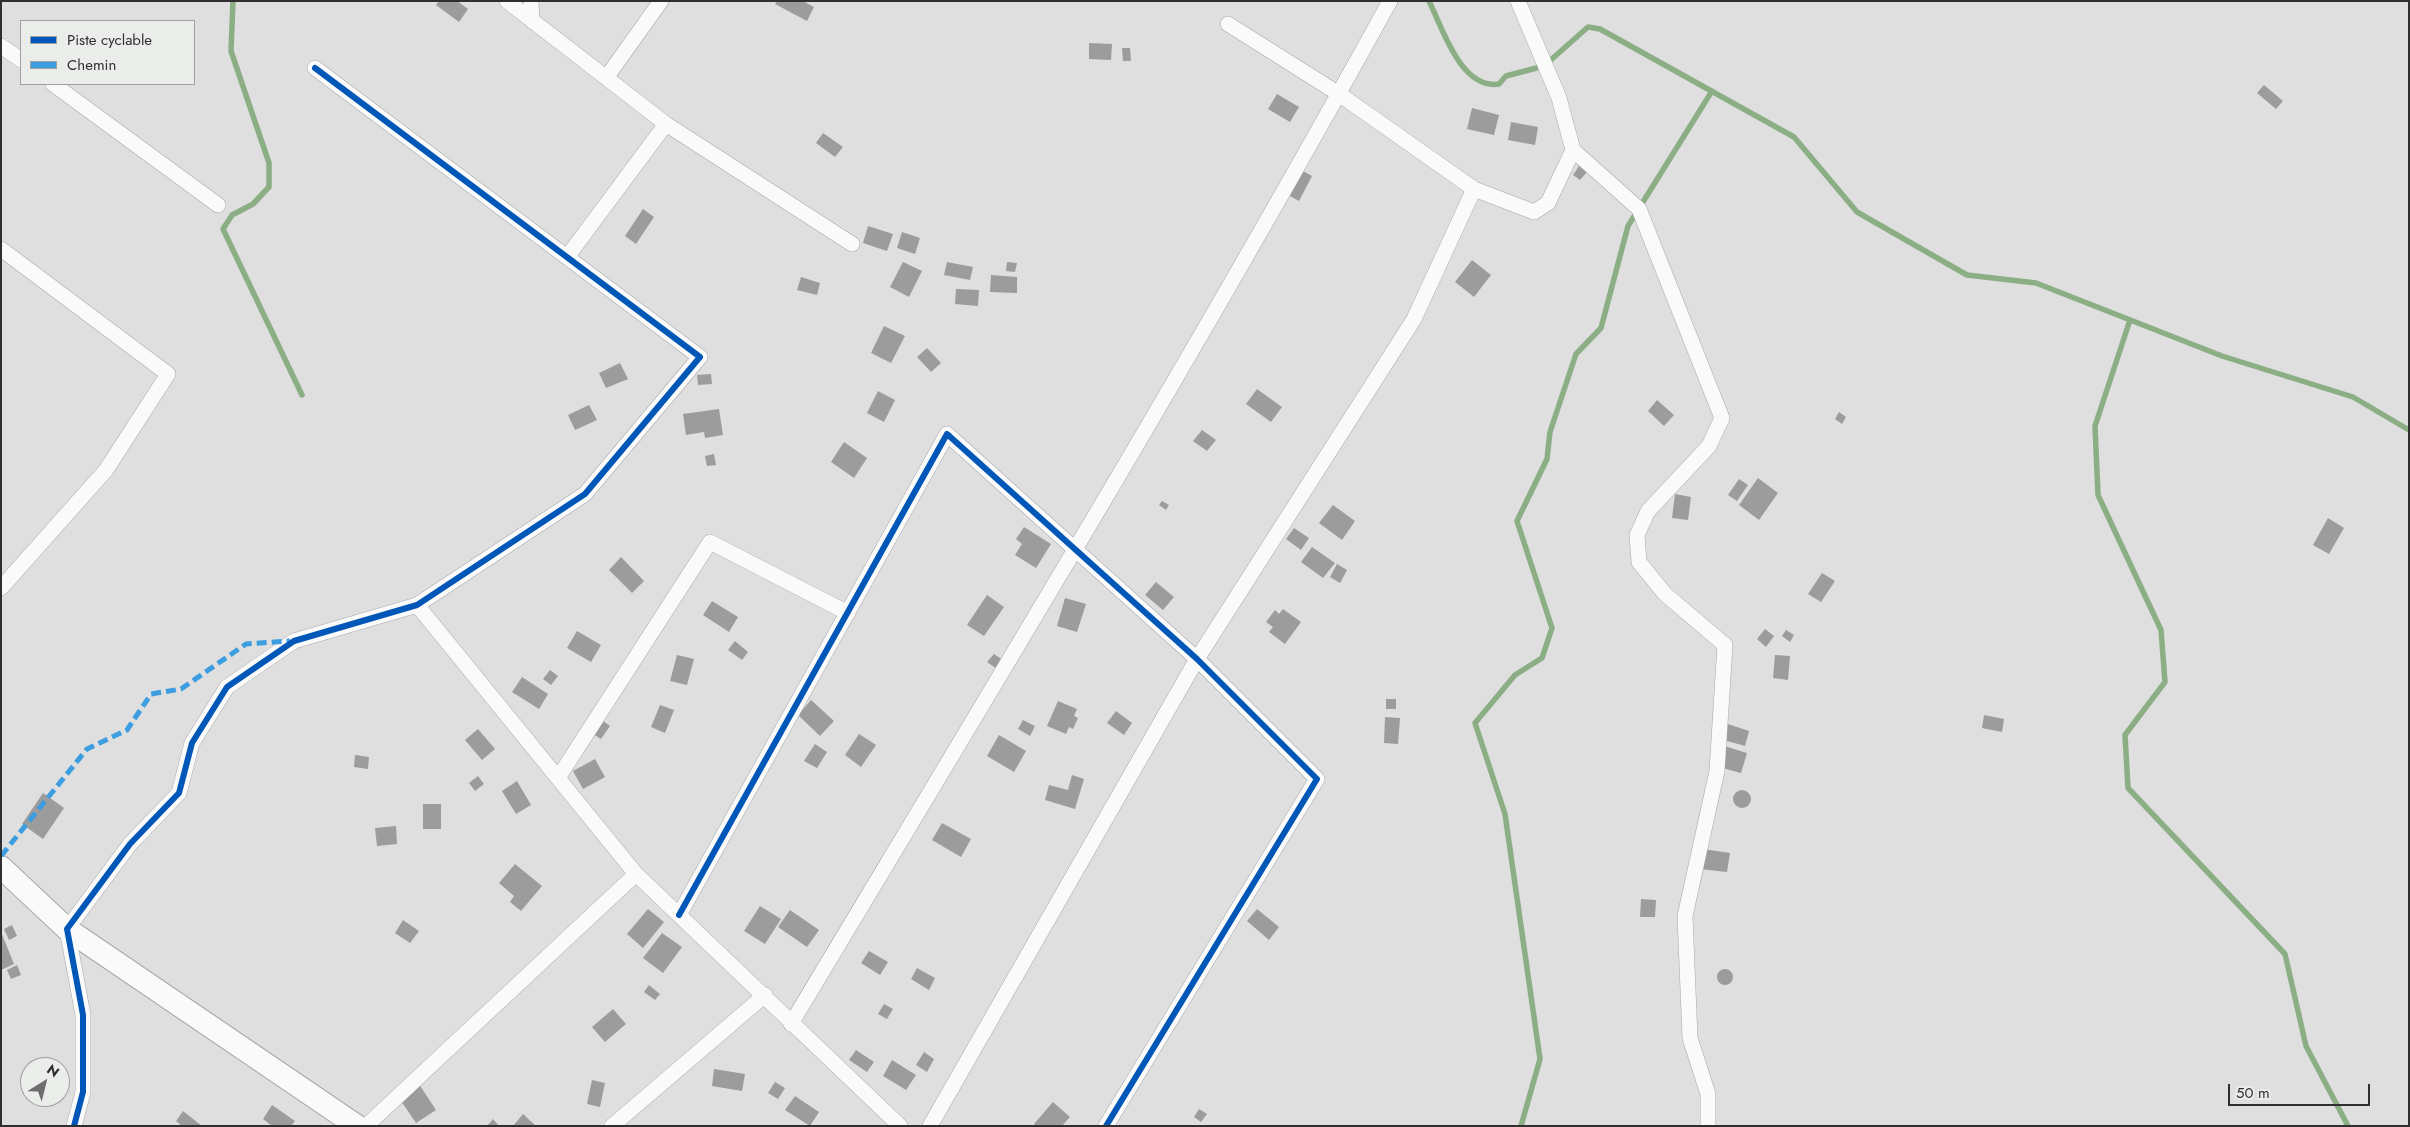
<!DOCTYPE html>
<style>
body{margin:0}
#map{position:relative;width:2410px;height:1127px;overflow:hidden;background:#dedfde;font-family:Jost,sans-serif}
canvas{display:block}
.frame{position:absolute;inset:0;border:2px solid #2e2f2e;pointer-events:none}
.legend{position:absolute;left:20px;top:20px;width:175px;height:65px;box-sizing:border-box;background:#eaedea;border:1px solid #9fa19f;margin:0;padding:6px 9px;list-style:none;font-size:15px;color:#2e2f2e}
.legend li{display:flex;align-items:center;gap:10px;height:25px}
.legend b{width:25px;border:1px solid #9fa19f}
.north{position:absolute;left:20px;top:1057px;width:50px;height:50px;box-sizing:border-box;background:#eaedea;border:1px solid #9fa19f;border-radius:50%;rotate:36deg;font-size:14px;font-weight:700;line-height:20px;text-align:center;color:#2e2f2e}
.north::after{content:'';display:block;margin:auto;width:18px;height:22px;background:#6c6d6c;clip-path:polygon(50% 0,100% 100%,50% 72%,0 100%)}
.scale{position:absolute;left:2228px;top:1084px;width:142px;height:22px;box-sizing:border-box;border:2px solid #2e2f2e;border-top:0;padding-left:6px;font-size:15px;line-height:18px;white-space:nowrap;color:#2e2f2e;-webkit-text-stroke:4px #eaedea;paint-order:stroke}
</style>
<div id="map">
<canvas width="2410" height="1127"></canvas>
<div class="frame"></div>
<ul class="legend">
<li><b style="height:6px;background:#0057b8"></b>Piste cyclable</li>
<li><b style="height:6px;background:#3d9de1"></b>Chemin</li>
</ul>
<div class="north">N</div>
<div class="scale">50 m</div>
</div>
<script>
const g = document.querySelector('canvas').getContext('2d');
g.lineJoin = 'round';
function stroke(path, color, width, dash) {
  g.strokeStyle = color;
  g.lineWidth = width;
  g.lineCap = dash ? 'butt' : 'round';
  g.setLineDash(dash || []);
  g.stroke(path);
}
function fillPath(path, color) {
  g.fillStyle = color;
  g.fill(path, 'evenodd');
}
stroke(new Path2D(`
 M233,1l-2,50 38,112v24l-16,17 -21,11 -9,14 79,166
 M1429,1c14,28 32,89 70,83l7,-8 38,-10 44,-39 12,2 194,108 63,75 110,63 69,8 186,73 131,41 56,33
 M2130,320l-35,106 3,69 63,135 4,52 -40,53 3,53 157,166 21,92 42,80
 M1521,1126l19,-67 -35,-245 -30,-91 40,-48 27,-17 10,-30 -35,-107 30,-62 3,-27 26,-78 25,-26 27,-102 84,-135`), '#8bae85', 5.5);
fillPath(new Path2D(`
 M439,1h18l11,8 -9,13 -23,-17z
 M777,1h26l11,6 -7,14 -32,-17z
 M1089,43l23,1 -1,16 -22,-1z
 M1122,48h8l1,13h-8z
 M2264,85l19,16 -7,8 -19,-16z
 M1277,94l22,13 -9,15 -22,-13z
 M1472,108l27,7 -5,20 -27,-6z
 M1511,122l27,5 -3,18 -27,-5z
 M823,133l20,14 -8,10 -19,-14z
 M1292,165l20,11 -13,25 -20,-11z
 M1579,166l8,6 -7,8 -7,-5z
 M643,209l11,8 -18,27 -11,-8z
 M868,226l25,8 -6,17 -24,-8z
 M902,232l18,6 -5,16 -18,-6z
 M1472,260l19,15 -17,22 -19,-15z
 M903,262l19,9 -13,26 -19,-10z
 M947,262l26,5 -3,13 -26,-5z
 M1007,262l10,1 -2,9 -9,-1z
 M991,275l26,2v16l-27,-1z
 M801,277l19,6 -3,12 -20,-5z
 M956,289l23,1 -1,16 -23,-2z
 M884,326l21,10 -14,27 -20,-10z
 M927,348l14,15 -10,9 -14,-15z
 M620,363l8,16 -22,9 -7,-15z
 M711,374l1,10 -14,1 -1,-10z
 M1257,389l25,18 -11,15 -25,-18z
 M878,391l17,9 -11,22 -17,-9z
 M1657,400l17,15 -10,11 -16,-15z
 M589,405l8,15 -22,10 -7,-15z
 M719,409l4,26 -18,3 -1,-6 -18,3 -3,-21z
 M1839,412l7,5 -4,7 -7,-5z
 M1202,430l14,10 -9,11 -14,-10z
 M844,442l23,16 -13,20 -23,-16z
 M714,454l2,11 -9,1 -2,-10z
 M1758,478l20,15 -19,27 -20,-15z
 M1739,479l9,6 -11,16 -9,-6z
 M1675,494l16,3 -3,23 -16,-2z
 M1162,501l7,4 -3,5 -7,-5z
 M1333,505l22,16 -13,19 -23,-17z
 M2328,518l16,10 -15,26 -16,-9z
 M1024,527l27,17 -15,24 -21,-13 7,-11 -6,-5z
 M1294,528l15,10 -8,12 -15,-11z
 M1312,547l23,16 -12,15 -22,-16z
 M621,557l23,24 -12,12 -23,-23z
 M1337,564l10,6 -7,13 -10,-6z
 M1822,573l13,8 -14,21 -13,-8z
 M1156,582l18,15 -11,13 -18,-15z
 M987,595l17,12 -20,29 -17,-11z
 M1065,598l21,6 -9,28 -20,-6z
 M712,601l26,16 -9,15 -26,-17z
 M1283,609l18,13 -16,22 -16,-12 4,-5 -7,-5 9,-12 4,4z
 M1765,629l9,7 -8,11 -9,-8z
 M1786,630l8,5 -4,7 -8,-6z
 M577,631l24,14 -10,17 -24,-14z
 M735,641l13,11 -6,8 -14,-10z
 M994,654l9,6 -6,9 -10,-7z
 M677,655l17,4 -7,26 -17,-4z
 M1775,655l15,1 -2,24 -15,-2z
 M550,670l8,6 -7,9 -8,-6z
 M522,677l26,17 -9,15 -27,-17z
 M1386,699h10v10h-10z
 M811,700l23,21 -14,15 -22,-21z
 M1058,701l19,8 -3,7 4,2 -5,11 -4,-2 -3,7 -19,-8z
 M660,705l14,5 -9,23 -14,-6z
 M1116,711l16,12 -8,12 -17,-12z
 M1984,715l20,4 -2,13 -20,-4z
 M1385,717l15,1 -2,26 -14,-1z
 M599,718l11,8 -9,13 -11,-7z
 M1023,720l12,6 -5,10 -12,-7z
 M1725,723l24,8 -4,15 -25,-7z
 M478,729l17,20 -13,11 -17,-20z
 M859,734l17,11 -15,22 -16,-12z
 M999,735l27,16 -12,21 -27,-16z
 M815,744l12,8 -10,16 -13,-7z
 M1721,745l26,8 -6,20 -26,-7z
 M355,755l14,2 -1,12 -14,-2z
 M595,759l10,18 -22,12 -10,-18z
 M1072,775l12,4 -9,30 -30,-9 4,-15 19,5z
 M478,776l6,8 -9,7 -6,-8z
 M517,781l14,24 -15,9 -14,-23z
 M1733 799a9 9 0 1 1 18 0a9 9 0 1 1-18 0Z
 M43,793l21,15 -21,31 -21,-15z
 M423,804h18v25h-18z
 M942,823l29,16 -10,18 -29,-17z
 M396,826l1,18 -20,2 -2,-18z
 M1703,849l27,4 -3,19 -27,-3z
 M515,864l27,22 -21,25 -11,-9 4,-6 -15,-13z
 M1641,899l15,1 -1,17h-15z
 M760,906l21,13 -16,25 -21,-13z
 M648,909l16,13 -21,26 -16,-14z
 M1257,909l22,18 -10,13 -22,-19z
 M790,910l29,20 -12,17 -29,-20z
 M403,920l16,11 -9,12 -15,-10z
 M12,925l5,11 -8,4 -5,-11z
 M1,932l13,32 -13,6z
 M662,933l20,14 -19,26 -20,-15z
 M869,951l19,11 -8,13 -19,-12z
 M17,965l4,10 -10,4 -4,-9z
 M917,968l18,10 -6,12 -18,-11z
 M1717 977a8 8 0 1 1 16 0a8 8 0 1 1-16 0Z
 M649,985l11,9 -5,6 -11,-8z
 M884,1004l9,5 -6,10 -9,-5z
 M613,1009l13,15 -21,18 -13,-15z
 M856,1050l18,12 -7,10 -18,-12z
 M924,1052l10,7 -7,13 -11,-7z
 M892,1060l24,15 -10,15 -23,-14z
 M714,1069l31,5 -3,17 -30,-5z
 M415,1078l21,32 -20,13 -21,-31z
 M592,1080l13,3 -5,24 -13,-3z
 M775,1082l10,6 -7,11 -10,-6z
 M795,1096l24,16 -9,14 -25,-16z
 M1053,1102l17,15 -8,9h-26l-2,-2z
 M272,1105l23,16 -4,5h-19l-9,-7z
 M1199,1109l8,5 -6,8 -7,-5z
 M183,1111l19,15h-20l-6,-5z
 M523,1114l13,12h-23z
 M493,1119l6,7h-12z`), '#9b9c9b');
const street = new Path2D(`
 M507,1l159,123 186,120
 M531,1l1,20
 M1518,1l41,97 14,52 66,59 83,209 -13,28 -61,65 -11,24 2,27 26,32 60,51 -8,126 -32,145 5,122 18,56v32
 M1228,24l111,70 135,95 60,23 14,-9 25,-53
 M1,46l20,14
 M606,78l55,-77
 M53,84l165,121
 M1,249l167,125 -62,96 -105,118
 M567,257l99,-133
 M417,605l219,269 264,252
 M558,778l152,-236 138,71
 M679,915l268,-481 250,225 120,120 -211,347
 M791,1024c203,-339 409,-677 599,-1023
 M74,1126l9,-34v-77l-16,-86 63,-85 49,-51 13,-50 35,-56 67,-46 123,-36 168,-111 115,-137 -385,-289
 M366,1126l270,-252
 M612,1126l153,-131
 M930,1126l267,-467 217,-340 60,-130`);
const secondary = new Path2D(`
 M1,867l66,62 290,197`);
stroke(street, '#a7a8a7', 16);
stroke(secondary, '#a7a8a7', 24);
stroke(street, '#fafafa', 15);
stroke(secondary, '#fafafa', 22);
stroke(new Path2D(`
 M1,856l86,-107 40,-19 24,-36 30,-5 65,-45 44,-3`), '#3d9de1', 5, [10, 5]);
stroke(new Path2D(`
 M679,915l268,-481 250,225 120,120 -211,347
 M74,1126l9,-34v-77l-16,-86 63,-85 49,-51 13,-50 35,-56 67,-46 123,-36 168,-111 115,-137 -385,-289`), '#0057b8', 6);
</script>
